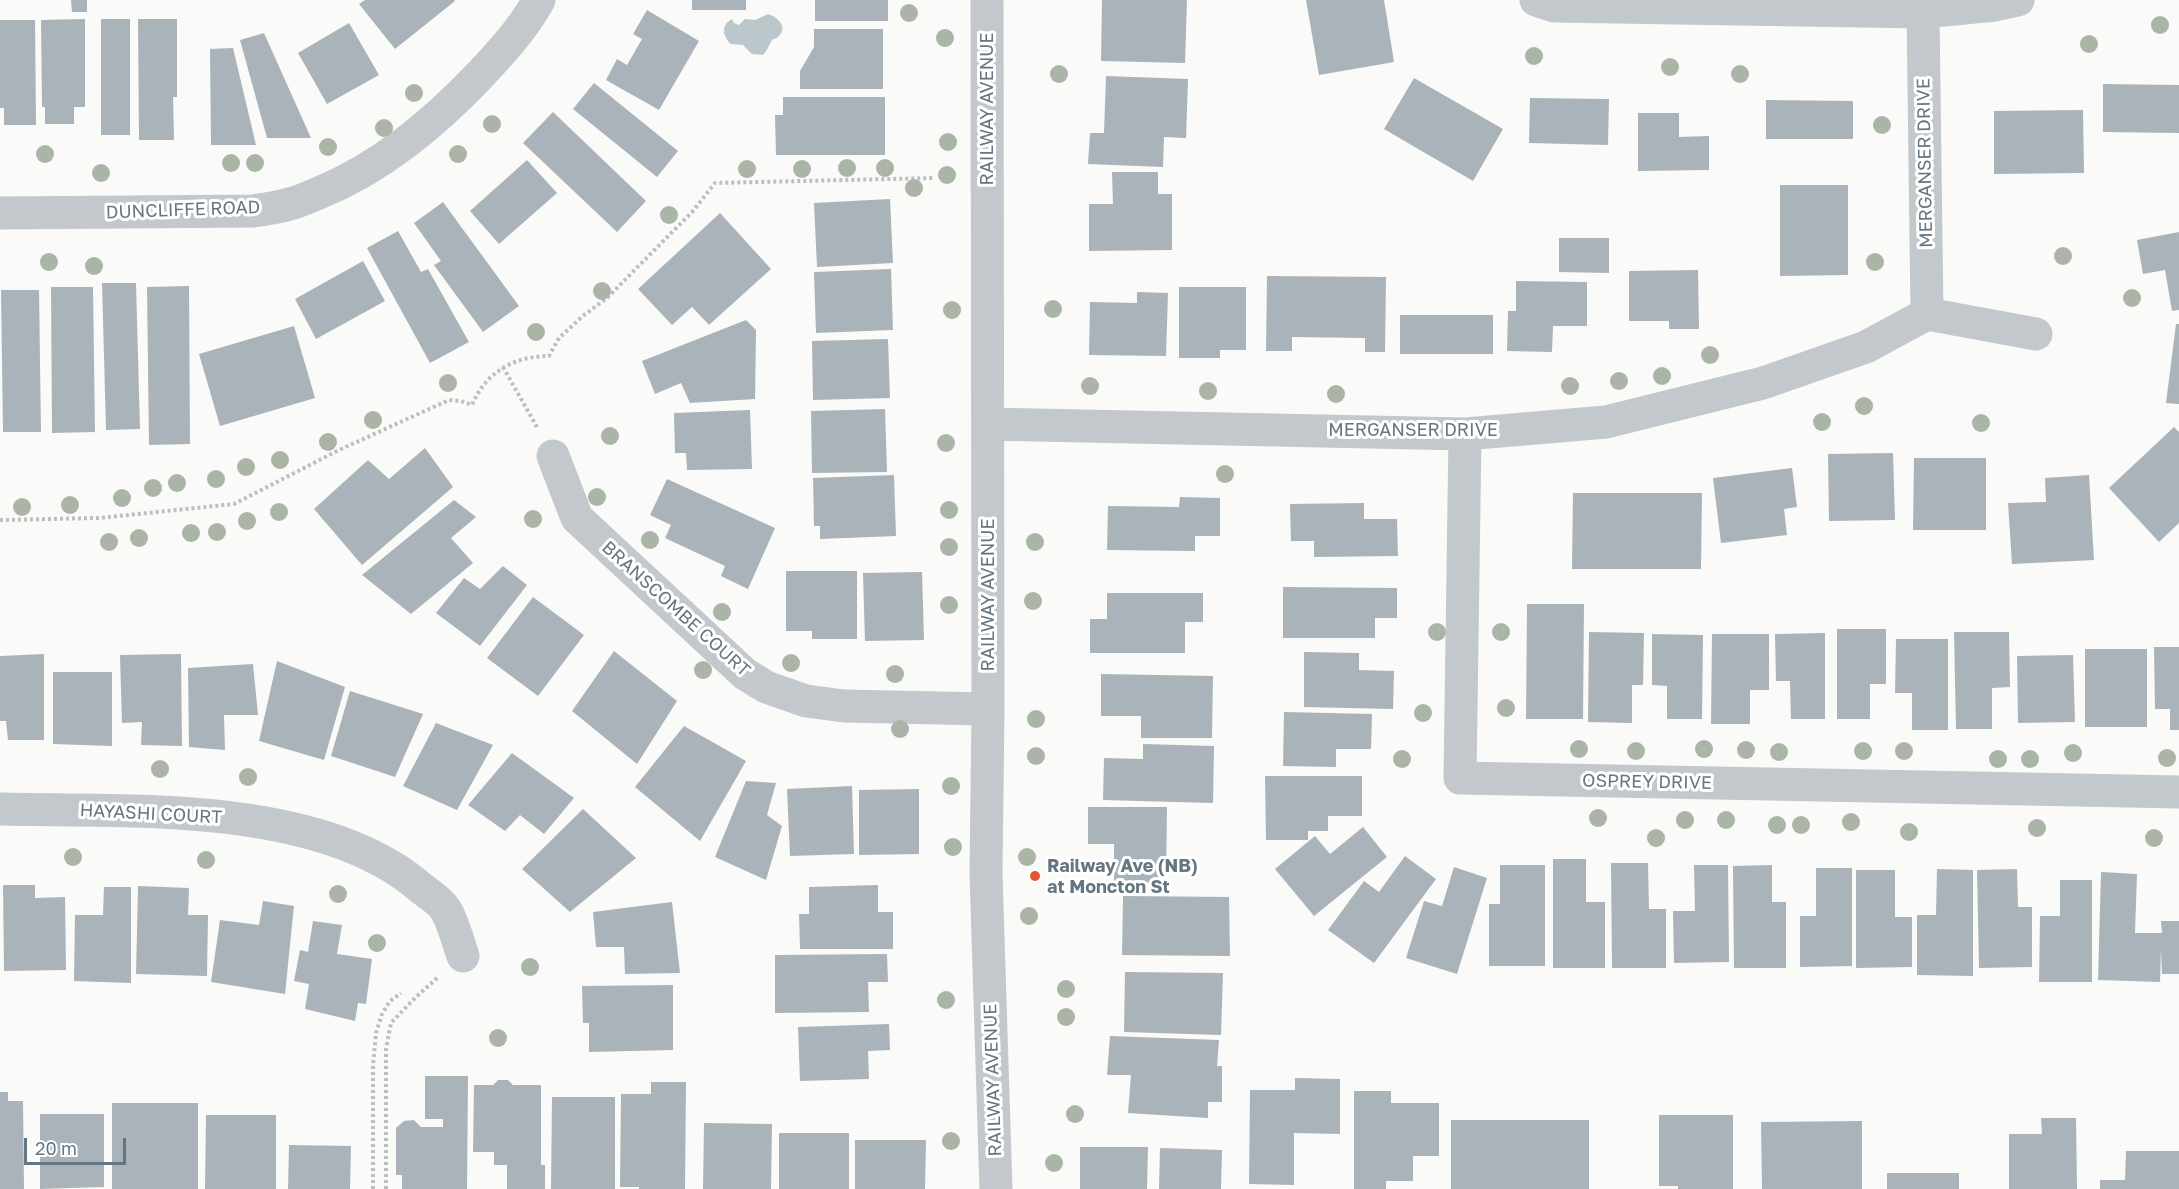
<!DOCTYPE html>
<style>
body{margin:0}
#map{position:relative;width:2179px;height:1189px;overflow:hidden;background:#fafaf8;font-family:"Golos Text",sans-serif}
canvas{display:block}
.scale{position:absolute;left:24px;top:1138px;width:102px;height:27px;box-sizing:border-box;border:3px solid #657683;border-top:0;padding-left:8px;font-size:18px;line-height:21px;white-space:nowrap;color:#657683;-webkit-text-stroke:4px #fff;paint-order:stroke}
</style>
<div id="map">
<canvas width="2179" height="1189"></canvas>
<div class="scale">20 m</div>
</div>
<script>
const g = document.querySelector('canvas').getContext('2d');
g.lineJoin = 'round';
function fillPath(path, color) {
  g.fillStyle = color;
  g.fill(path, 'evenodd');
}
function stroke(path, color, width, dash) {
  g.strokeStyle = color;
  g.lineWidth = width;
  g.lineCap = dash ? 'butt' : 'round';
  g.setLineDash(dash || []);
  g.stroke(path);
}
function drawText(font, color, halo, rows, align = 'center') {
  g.font = font + ' "Golos Text",sans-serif';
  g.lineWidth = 6;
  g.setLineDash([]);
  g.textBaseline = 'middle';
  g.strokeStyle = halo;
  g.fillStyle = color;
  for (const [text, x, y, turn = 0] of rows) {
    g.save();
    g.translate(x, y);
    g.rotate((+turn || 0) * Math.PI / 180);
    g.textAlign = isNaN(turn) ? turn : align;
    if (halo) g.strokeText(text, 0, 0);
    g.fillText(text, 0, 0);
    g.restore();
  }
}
fillPath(new Path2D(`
 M768,14c10,3 20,13 11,22 -7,7 -3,-2 -8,6 -3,5 -4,9 -8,13l-11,-1 -9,-9 -12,-1c-9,-8 -10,-19 1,-25l2,4 5,2 6,-6 10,1z`), '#bbc7cb');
fillPath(new Path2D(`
 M71,0h16v12h-15z
 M365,0h89l1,1 -60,48 -36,-45z
 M692,0h54v10h-54z
 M815,0h73v21h-73z
 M1102,0h85l-2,63 -84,-2z
 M1306,0h78l10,62 -75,13z
 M647,10l52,31 -40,69 -53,-30 11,-21 10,6 15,-26 -9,-5z
 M85,19v88h-11v17h-29v-17h-3l-1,-87z
 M101,19h29v116h-29z
 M138,19h39v78h-4l1,43h-35z
 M0,20h35l1,105h-32v-17h-4z
 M349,23l30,52 -52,29 -29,-51z
 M814,29h69v60h-83v-18l14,-24z
 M264,33l47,105h-44l-27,-98z
 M233,48l23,97h-45l-1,-96z
 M1106,76l82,3 -2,59 -22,-1 -1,30 -75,-3 2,-31h14z
 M1414,78l89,51 -30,52 -89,-52z
 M594,83l84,68 -21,26 -84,-68z
 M2103,84l76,1v48l-76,-1z
 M783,97h102v58h-109l-1,-40h8z
 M1530,98l79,1 -1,46 -79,-2z
 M1766,100l87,1v38h-87z
 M2083,110l1,63 -90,1v-63z
 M553,112l93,89 -29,31 -94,-89z
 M1638,113h41v24l30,-1v34l-71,1z
 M527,160l30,33 -58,51 -29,-33z
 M1112,172h46v22h14v56l-83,1v-47h24z
 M1780,185h68v90l-68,1z
 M890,199l3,64 -76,4 -3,-64z
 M443,202l76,104 -36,26 -49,-67 7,-4 -27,-38z
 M720,213l51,56 -62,56 -17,-18 -20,18 -34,-36z
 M398,231l23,41 7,-3 41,73 -39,21 -63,-115z
 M2179,232v78l-7,1 -7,-41 -22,4 -6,-34z
 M1559,238h50v35l-50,-1z
 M363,261l22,40 -69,38 -21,-40z
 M891,269l2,61 -77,3 -2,-61z
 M1698,270l1,59h-30v-8h-40v-50z
 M1267,276l119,1 -1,75h-20v-14l-73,-1v14h-26z
 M1516,281l71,1v44h-34l-1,26 -45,-1 1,-40h8z
 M102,283h34l4,146 -34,1z
 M189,286l1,158 -41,1 -2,-158z
 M51,287h42l2,145 -43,1z
 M1179,287h67v63h-26v8h-41z
 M1,290h38l2,142h-38z
 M1137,292l31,1 -2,63 -77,-1 1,-53 47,1z
 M1400,315h93v39h-93z
 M746,320l10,10 -1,69 -65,4 -9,-20 -26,11 -13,-33z
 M2176,324h3v80l-13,-1z
 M294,326l21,72 -95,28 -21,-72z
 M888,339l2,59 -77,2 -1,-59z
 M885,409l2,63 -75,1 -1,-62z
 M750,410l2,59 -65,1 -1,-17h-11l-1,-40z
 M2174,427l5,5v91l-20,19 -50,-54z
 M425,448l28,39 -91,78 -48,-56 54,-49 21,19z
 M1893,453l2,67 -66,1 -1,-67z
 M1914,458h72v72h-73z
 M1792,468l5,39 -13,2 3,26 -66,8 -8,-65z
 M894,475l2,61 -76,3v-13h-6l-1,-48z
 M2089,475l5,85 -82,4 -4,-61 38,-1 -1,-24z
 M667,479l108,49 -27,61 -27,-13 4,-10 -60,-28 6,-13 -21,-10z
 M1573,493h129l-1,76h-129z
 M1180,497l40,1v38h-25v15l-88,-1 1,-44 71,1z
 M454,500l22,17 -25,21 22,25 -62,51 -49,-39z
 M1364,503v16h33l1,37 -84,1v-16h-23l-1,-37z
 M503,566l24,19 -47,61 -44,-33 28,-35 16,11z
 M786,571h71v68h-45v-8h-26z
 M922,572l2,68 -59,1 -2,-68z
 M1283,587l114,1v30h-22v20h-92z
 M1107,593h96v29h-18v31h-95v-34h17z
 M533,597l51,38 -46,61 -51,-38z
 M1527,604h57l-1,115h-57z
 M1837,629h49v55h-16v35h-33z
 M1589,632l55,1 -1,52h-11v38l-44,-1z
 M1954,632h55l1,55 -18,1v41h-36z
 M1825,633v86h-34l-1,-38h-14l-1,-47z
 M1652,634l51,1 -1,84h-35v-33l-15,-1z
 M1712,634h57v56h-19v34h-39z
 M1896,639h52v91h-36v-37h-17z
 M2154,647h25v83h-9v-21h-15z
 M2085,649h62v78h-62z
 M614,651l63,50 -40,63 -65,-53z
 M1304,652l55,1v17l35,1 -1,38 -89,-2z
 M44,654v86h-36l-2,-19h-6v-65z
 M181,654l1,92 -41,-1 1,-23 -20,1 -2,-68z
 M2073,655l2,67 -57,1 -1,-67z
 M277,661l68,26 -21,73 -65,-19z
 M253,664l5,51h-34l1,35 -36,-3 -1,-79z
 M53,672h59v74l-59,-2z
 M1101,674l112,2 -1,62h-71v-22h-40z
 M350,691l73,23 -28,63 -64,-21z
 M1284,712l88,2 -1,35h-35v18l-53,-1z
 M436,723l57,22 -36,65 -54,-24z
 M684,726l62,35 -46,80 -65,-54z
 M1143,744l71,2 -1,57 -110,-3 1,-42 39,1z
 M512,753l62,45 -30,36 -24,-19 -15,16 -37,-26z
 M1265,776h97v40h-34v15h-20v9h-42z
 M746,781l30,2 -9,32 15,11 -16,54 -51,-23z
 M852,786l2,68 -64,2 -3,-67z
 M919,789v65l-60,1v-65z
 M1088,807h79l-1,76 -52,-1v-38h-26z
 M583,809l53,49 -66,54 -48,-43z
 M1363,827l24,30 -73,59 -39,-47 40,-33 15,18z
 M1405,856l31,23 -62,84 -46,-33 36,-49 15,11z
 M1553,859h33v43h19v66h-52z
 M1611,863h37l1,46h17v59h-54z
 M1500,865h45v101h-56v-62h11z
 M1694,865h34l1,97 -55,1 -1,-52h22z
 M1772,865v37h14v66h-52l-1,-102z
 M1454,867l33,11 -30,96 -51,-16 18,-57 18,5z
 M1816,868h36v98l-52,1v-51h16z
 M1937,869l36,1v106l-56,-1v-60h19z
 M2017,869l1,38h14v60l-53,1 -2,-98z
 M1856,870h39v47h17v50l-56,1z
 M2101,872l36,2 -2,59h27l-1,-12h18v53h-17l-1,-25 -1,33 -62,-2z
 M2060,880h32v102h-53l1,-66h20z
 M3,885h32v13l30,-1 1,73 -62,1z
 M878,885v27h15v37h-93l-1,-35h10v-27z
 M138,886l51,2 -1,27h20l-1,61 -71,-2z
 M104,887h27v96l-57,-2 1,-66h28z
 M1123,896l106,1 1,59 -108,-1z
 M263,901l31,5 -9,88 -74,-12 9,-62 39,5z
 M672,902l8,71 -55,1 -1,-27h-28l-3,-35z
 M313,921l29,4 -5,29 35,5 -6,45 -8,-1 -3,18 -50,-12 4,-25 -15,-3 6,-31 8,2z
 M887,954l1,28h-20l1,30 -94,1v-58z
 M1125,972l98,1 -2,62 -97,-3z
 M673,985v65l-84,2v-29h-6l-1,-37z
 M889,1024l1,26 -22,1 1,28 -69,2 -2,-54z
 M1110,1036l109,4 -2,26h5v36h-14v16l-80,-5 3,-38h-24z
 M425,1076h43l-1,113h-65v-14h-6v-47l8,-7 10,-1 7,7h22v-8h-18z
 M1295,1078l45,1v55l-46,-1v52l-45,-1 1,-94h45z
 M498,1080h10l5,5h28v80h4v24h-38v-24h-13v-13h-21l1,-67h19z
 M651,1082h35l-1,107h-46v-2h-19l1,-93h30z
 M1354,1091h37v12h48v53h-26v25h-27v8h-32z
 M0,1092h8v9h15l1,88h-24z
 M552,1097h63v92h-64z
 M112,1103h86v86h-86z
 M40,1114h64v73l-64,2z
 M206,1115h70v74h-71z
 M1659,1115h74v74h-55v-3h-19z
 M2041,1118h35l1,71h-68v-55h33z
 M1451,1120h138v69h-138z
 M1862,1121v68h-100l-1,-67z
 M704,1123l68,1 -1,65h-68z
 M779,1133h70v56h-70z
 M855,1140h71l-1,49h-70z
 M289,1145l62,1 -1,43h-62z
 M1080,1147h68l-1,42h-67z
 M1160,1148l62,2 -1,39h-62z
 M2126,1151h53v38h-79v-9h25z
 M1887,1173h72v16h-72z`), '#aab3b9');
stroke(new Path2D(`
 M503,367l35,62
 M0,520l99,-2 135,-14 105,-54 110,-50 12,1 11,4c14,-33 42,-49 77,-49l10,-18 25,-23 23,-17 86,-87 22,-28 219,-5
 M373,1189v-124l3,-32 6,-19 8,-13 11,-8
 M386,1189v-140l5,-26 23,-24 23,-21`), '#bbbfc2', 4, [3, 3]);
stroke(new Path2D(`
 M987,0l1,709 -2,165 10,315
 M1536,0l18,6 369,6 72,-7 23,-5
 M0,213l253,-2c12,-2 24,-3 36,-7 10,-2 20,-7 30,-11 63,-26 114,-69 161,-118 23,-25 42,-45 59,-75
 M1927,314l109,20
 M988,424l477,10 141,-12 157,-39 103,-36 61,-33 -4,-302
 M1465,434l-5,344 719,14
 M553,456l24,62 168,156 21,13 40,14 38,5 144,3
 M0,809c127,3 320,-9 421,79 8,6 19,13 24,21 8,12 13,33 18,47`), '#c3c8cc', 33);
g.fillStyle = '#aab4a7';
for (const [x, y] of [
 [909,13],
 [2160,25],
 [945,38],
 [2089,44],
 [1534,56],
 [1670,67],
 [1059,74],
 [1740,74],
 [414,93],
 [492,124],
 [1882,125],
 [384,128],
 [948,142],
 [328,147],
 [45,154],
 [458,154],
 [231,163],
 [255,163],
 [847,168],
 [885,168],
 [747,169],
 [802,169],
 [101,173],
 [947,175],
 [914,188],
 [669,215],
 [2063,256],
 [49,262],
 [1875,262],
 [94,266],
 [602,291],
 [2132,298],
 [1053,309],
 [952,310],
 [536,332],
 [1710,355],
 [1662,376],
 [1619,381],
 [448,383],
 [1090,386],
 [1570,386],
 [1208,391],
 [1336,394],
 [1864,406],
 [373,420],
 [1822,422],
 [1981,423],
 [610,436],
 [328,442],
 [946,443],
 [280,460],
 [246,467],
 [1225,474],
 [216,479],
 [177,483],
 [153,488],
 [597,497],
 [122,498],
 [70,505],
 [22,507],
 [949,510],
 [279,512],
 [533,519],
 [247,521],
 [217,532],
 [191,533],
 [139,538],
 [650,540],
 [109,542],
 [1035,542],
 [949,547],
 [1033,601],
 [949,605],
 [722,612],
 [1437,632],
 [1501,632],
 [791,663],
 [703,670],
 [895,674],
 [1506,708],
 [1423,713],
 [1036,719],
 [900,729],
 [1579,749],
 [1704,749],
 [1746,750],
 [1636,751],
 [1863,751],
 [1904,751],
 [1779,752],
 [2073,753],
 [1036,756],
 [2167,758],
 [1402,759],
 [1998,759],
 [2030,759],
 [160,769],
 [248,777],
 [951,786],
 [1598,818],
 [1685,820],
 [1726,820],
 [1851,822],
 [1777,825],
 [1801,825],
 [2037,828],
 [1909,832],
 [1656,838],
 [2154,838],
 [953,847],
 [73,857],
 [1027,857],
 [206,860],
 [338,894],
 [1029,916],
 [377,943],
 [530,967],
 [1066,989],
 [946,1000],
 [1066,1017],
 [498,1038],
 [1075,1114],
 [951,1141],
 [1054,1163]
]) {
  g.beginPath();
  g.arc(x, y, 9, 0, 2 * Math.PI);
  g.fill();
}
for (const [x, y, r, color] of [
 [1035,876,6,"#e4572e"]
]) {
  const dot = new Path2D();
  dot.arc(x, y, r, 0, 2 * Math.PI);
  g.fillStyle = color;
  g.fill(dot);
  stroke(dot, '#fff', 2);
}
drawText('18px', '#657683', '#fff', [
 ["RAILWAY AVENUE",987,109,-90],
 ["MERGANSER DRIVE",1925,163,-91],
 ["DUNCLIFFE ROAD",183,210,-2],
 ["MERGANSER DRIVE",1413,430],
 ["RAILWAY AVENUE",988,595,-90],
 ["BRANSCOMBE COURT",676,609,42],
 ["OSPREY DRIVE",1647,782,1],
 ["HAYASHI COURT",151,814,3],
 ["RAILWAY AVENUE",993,1080,-92]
]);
drawText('bold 18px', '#657683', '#fff', [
 ["Railway Ave (NB)",1047,866],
 ["at Moncton St",1047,887]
], 'left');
</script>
